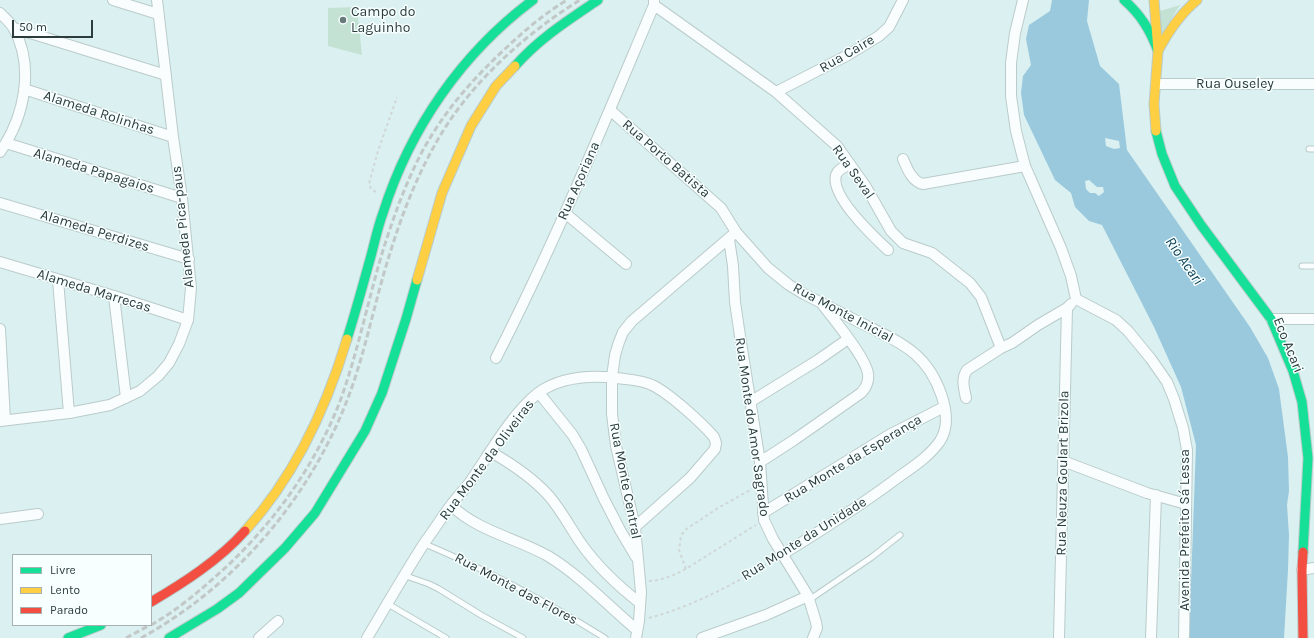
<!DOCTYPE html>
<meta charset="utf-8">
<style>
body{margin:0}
#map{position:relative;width:1314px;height:638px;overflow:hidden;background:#dbf0f0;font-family:Karla,sans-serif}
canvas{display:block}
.legend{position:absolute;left:12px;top:554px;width:140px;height:72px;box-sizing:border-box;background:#f7ffff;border:1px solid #a6b1b1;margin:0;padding:5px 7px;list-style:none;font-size:12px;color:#2c3b3b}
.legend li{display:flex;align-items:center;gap:8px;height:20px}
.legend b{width:20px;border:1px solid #a6b1b1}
.scale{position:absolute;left:12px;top:20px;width:81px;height:18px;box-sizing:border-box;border:2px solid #2c3b3b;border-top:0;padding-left:5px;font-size:12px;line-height:14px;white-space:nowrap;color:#2c3b3b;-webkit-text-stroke:3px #f7ffff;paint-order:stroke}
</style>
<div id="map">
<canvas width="1314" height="638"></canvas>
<ul class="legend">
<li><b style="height:5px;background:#16e098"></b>Livre</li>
<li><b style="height:5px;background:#ffcf43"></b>Lento</li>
<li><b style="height:5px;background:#f24e42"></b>Parado</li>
</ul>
<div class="scale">50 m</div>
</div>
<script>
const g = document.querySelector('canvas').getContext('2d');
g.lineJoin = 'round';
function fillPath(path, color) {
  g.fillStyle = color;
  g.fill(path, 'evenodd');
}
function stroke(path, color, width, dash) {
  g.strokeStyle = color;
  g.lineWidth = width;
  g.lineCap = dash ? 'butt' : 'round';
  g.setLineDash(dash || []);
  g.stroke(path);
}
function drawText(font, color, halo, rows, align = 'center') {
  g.font = font + ' Karla,sans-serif';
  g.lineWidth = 3;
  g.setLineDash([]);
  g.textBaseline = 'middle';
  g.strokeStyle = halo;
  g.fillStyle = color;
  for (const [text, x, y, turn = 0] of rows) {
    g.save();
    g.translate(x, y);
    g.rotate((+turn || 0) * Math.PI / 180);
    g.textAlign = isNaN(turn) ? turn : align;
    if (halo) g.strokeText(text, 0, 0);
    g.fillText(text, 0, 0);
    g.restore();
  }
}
fillPath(new Path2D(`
 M1180,5l-19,31 -1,-25z
 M357,7l5,48 -34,-9v-38z`), '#c3e2d4');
fillPath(new Path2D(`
 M1052,0h37l-2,21 13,45 19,18 8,66 123,177 18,31 11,31 9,68 1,34 -2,14 2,30 -1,35 -4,68h-95l7,-193 -15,-58 -27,-60 -52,-102 -13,-4 -14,-14 -4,-14 -16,-13 -31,-65 -3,-22 2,-17 8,-11 -5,-26 3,-14 21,-14zM1105,138l14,3 1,7 -6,1 -8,-3zM1089,180l8,7h6l1,5 -5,4 -4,-3h-5l-4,-4 -1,-8z`), '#9ac9dd');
const lane = new Path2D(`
 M1309,149h5
 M1302,266h12
 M425,544c62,26 122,58 180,94
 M406,576l23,8 10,5 42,26 42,23
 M809,600l63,-43 28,-22
 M388,604l58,34`);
const street = new Path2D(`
 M113,0l45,14
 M1023,0l-8,33 -4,30v33l5,35 9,35 36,82 10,28 5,23 40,21 12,11 23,28 16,23 7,17 9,29 4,22 -3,188
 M654,5l122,87 61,54 29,41 25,44 12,12 29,10 38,30 11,14 20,51
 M0,13c5,5 11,10 14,16 21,39 10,89 -14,123
 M14,28l152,47
 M1156,84h158
 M24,89l149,48
 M776,92l72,-37 31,-19 10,-9 14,-27
 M610,110l111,98 15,24 32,36 21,17 15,9c20,10 39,20 59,30 18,9 37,17 52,30 21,18 41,62 25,87 -11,16 -29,27 -44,38 -36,27 -74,51 -113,75
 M6,143l176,55
 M903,159c4,9 9,23 20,25l102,-18
 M850,164c-5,3 -12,5 -14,11 -6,21 38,62 52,75
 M0,203l189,56
 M565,213l61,51
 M729,239l4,27 2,36 5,34 20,126 4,58 9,19 35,57 8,26 1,6 -4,10
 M0,262l114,34 74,24
 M58,280l11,133
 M114,296l12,102
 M1271,319h43
 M0,329l5,91
 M496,358c59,-115 108,-235 158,-353v-5
 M539,393l33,41 9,15 23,50 16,31 16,27
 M966,398c-2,-9 -5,-20 1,-28l34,-22 11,-5 26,-18 29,-17 4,-4
 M750,402l68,-42 30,-21
 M0,421l69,-8 41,-8 30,-14 18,-15 11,-13 10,-19 9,-24 3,-32 -9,-90 -9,-61 -16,-137
 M491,452c21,12 41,25 58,44 12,14 21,31 31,46 16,23 38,44 60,61
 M1063,461l84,32 39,11
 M760,462l34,-22 67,-47c5,-5 8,-11 7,-19 -1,-15 -35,-56 -46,-70
 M451,505c26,26 65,33 97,51 33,20 59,49 89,74
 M763,513l126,-78 55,-28
 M0,519l38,-5
 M1302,570l12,-2
 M259,638l19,-17
 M367,638c19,-32 38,-65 58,-96 9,-12 17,-25 26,-37 6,-8 13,-15 19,-23 20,-29 41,-67 68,-89 25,-18 59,-18 87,-14 9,1 19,2 27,6 17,8 50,38 62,52l2,6 -1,6 -25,29 -55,49
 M636,638l3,-17 2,-29 -6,-65 -19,-81 -4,-32v-37l3,-22 4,-13 4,-10 9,-11 104,-89
 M702,638l64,-23 42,-19
 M1059,638l8,-330
 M1151,638l5,-143`);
const fast = new Path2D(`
 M1124,0c17,15 26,30 34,51
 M515,66c25,-28 52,-45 83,-66
 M1156,131l6,23 13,32 26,39 70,94 22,52 9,31 6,56 -5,94
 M347,339c8,-25 15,-51 22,-76 5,-17 8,-34 14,-50 27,-85 79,-160 150,-213
 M68,638l33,-13
 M169,638l48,-29 22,-16 46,-45 30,-35 50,-82 17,-38 24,-74 11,-39`);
const slow = new Path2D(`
 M1154,0l4,51 -4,53 2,27
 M1158,51c10,-19 22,-37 39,-51
 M417,280l25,-87 29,-67 25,-40 19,-20
 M245,531c50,-55 81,-122 102,-192`);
const jam = new Path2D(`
 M1303,552l-1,18 1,68
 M151,602c34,-20 68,-42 94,-71`);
stroke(lane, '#bacbcb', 7);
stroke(street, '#bacbcb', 12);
stroke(fast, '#bacbcb', 11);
stroke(slow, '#bacbcb', 11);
stroke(jam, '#bacbcb', 11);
stroke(new Path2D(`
 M376,192l-5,-3 -2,-5 9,-33 19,-54
 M686,569l-7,-19 2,-14 4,-6 33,-22 34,-19
 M649,581c23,-1 43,-16 62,-28 15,-9 30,-19 45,-28
 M649,618c45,-12 87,-35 126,-59`), '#d1d6d6', 2, [3, 3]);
stroke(lane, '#fafdfd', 5);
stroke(street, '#fafdfd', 10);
stroke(fast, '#16e098', 9);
stroke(slow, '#ffcf43', 9);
stroke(jam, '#f24e42', 9);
stroke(new Path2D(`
 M151,625c21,-12 39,-26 56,-41 58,-49 104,-110 132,-180 19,-51 29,-105 45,-157 13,-40 28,-82 51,-117 20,-31 44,-57 71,-82 19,-18 38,-34 61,-48
 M126,638l24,-13
 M141,638c91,-50 164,-134 203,-230 21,-51 30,-106 47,-158 12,-39 28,-79 49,-114 32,-54 86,-103 140,-136`), '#c2c7c7', 3, [6, 3]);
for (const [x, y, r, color] of [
 [343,20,4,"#697a7a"]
]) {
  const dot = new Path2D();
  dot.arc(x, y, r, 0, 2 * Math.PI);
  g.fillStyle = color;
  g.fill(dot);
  stroke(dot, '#f7ffff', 1.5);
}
drawText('14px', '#2c3b3b', '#f7ffff', [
 ["Campo do",351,12],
 ["Laguinho",351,28]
], 'left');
drawText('14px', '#2c3b3b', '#f7ffff', [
 ["Rua Caire",847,54,-30],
 ["Rua Ouseley",1235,84],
 ["Alameda Rolinhas",99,113,18],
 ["Rua Porto Batista",666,159,41],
 ["Alameda Papagaios",94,171,17],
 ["Rua Seval",853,172,55],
 ["Rua Açoriana",579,181,-66],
 ["Alameda Pica-paus",183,227,-96],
 ["Alameda Perdizes",95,231,17],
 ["Alameda Marrecas",94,291,17],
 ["Rua Monte Inicial",843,313,28],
 ["Eco Acari",1288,345,68],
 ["Rua Monte do Amor Sagrado",752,427,82],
 ["Rua Monte da Esperança",853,459,-31],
 ["Rua Monte da Oliveiras",487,460,-53],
 ["Rua Neuza Goulart Brizola",1063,473,-89],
 ["Rua Monte Central",625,481,79],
 ["Avenida Prefeito Sá Lessa",1185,530,-90],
 ["Rua Monte da Unidade",804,539,-32],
 ["Rua Monte das Flores",516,589,28]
]);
drawText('italic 15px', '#0a3d52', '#f7ffff', [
 ["Rio Acari",1184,261,55]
]);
</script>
